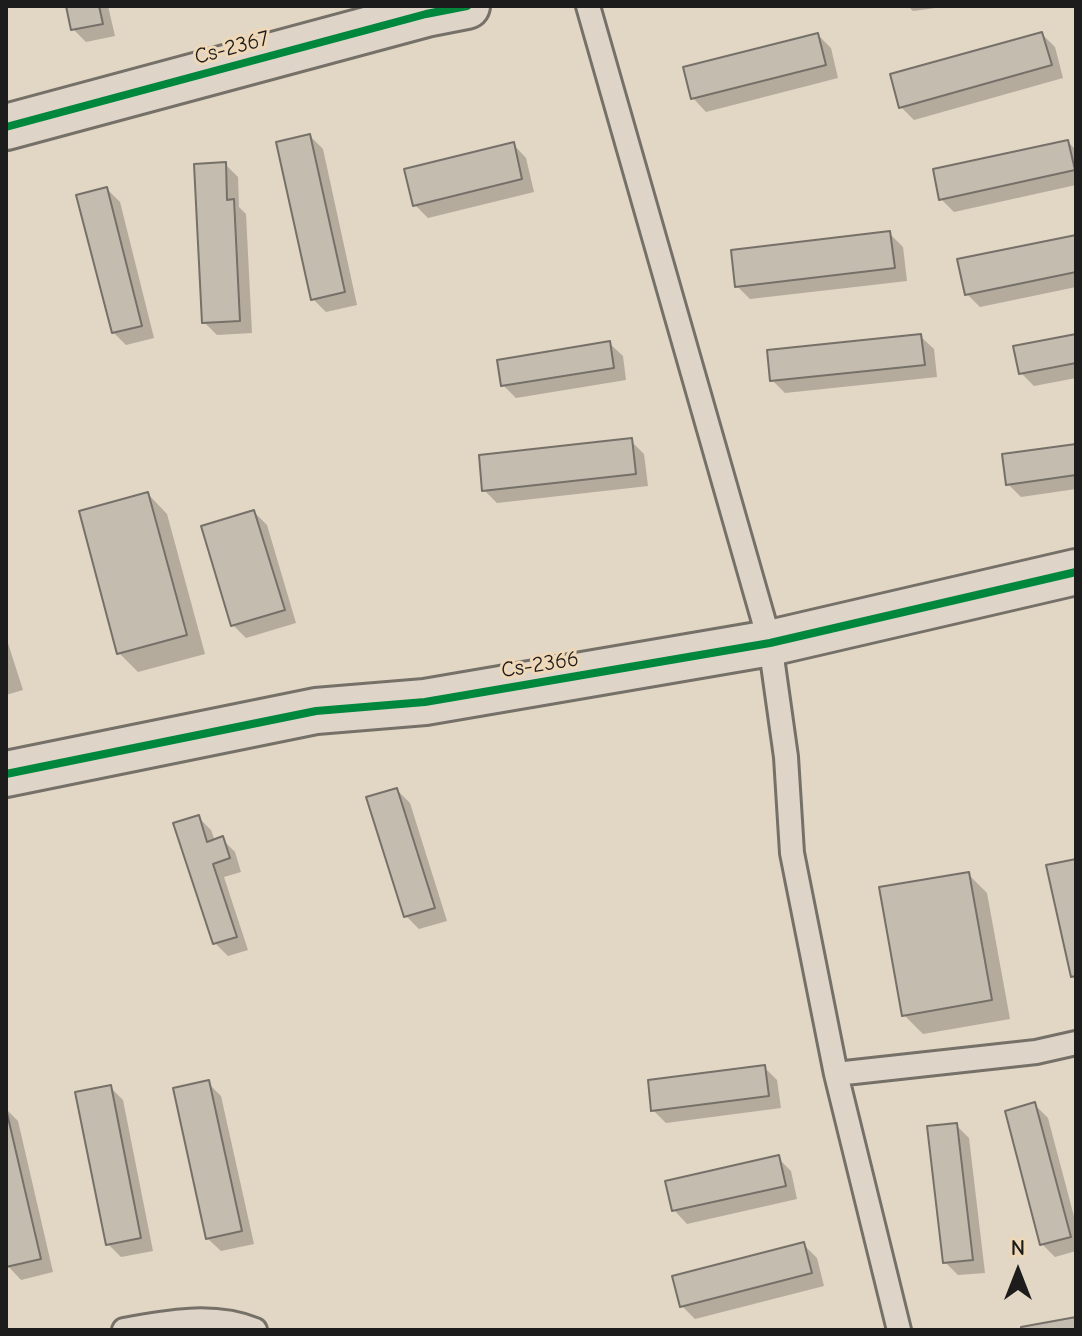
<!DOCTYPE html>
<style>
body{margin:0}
#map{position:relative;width:1082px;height:1336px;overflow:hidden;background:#e2d6c4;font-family:"Comic Neue",sans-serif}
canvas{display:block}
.frame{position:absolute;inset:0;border:8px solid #1c1c1c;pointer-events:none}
.north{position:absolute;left:978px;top:1232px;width:80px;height:80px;-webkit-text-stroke:6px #efd8b7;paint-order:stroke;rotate:0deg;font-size:22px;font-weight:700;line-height:32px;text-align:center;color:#1c1c1c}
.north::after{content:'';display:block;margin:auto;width:28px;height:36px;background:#1c1c1c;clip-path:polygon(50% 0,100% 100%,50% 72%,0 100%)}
</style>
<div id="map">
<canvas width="1082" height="1336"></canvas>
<div class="frame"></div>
<div class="north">N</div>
</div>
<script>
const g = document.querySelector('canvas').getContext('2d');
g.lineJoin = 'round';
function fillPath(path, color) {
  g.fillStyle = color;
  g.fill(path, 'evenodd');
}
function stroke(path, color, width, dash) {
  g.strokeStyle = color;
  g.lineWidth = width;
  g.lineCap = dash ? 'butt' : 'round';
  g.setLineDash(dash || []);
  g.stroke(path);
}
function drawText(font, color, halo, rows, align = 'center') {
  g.font = font + ' "Comic Neue",sans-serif';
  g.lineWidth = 6;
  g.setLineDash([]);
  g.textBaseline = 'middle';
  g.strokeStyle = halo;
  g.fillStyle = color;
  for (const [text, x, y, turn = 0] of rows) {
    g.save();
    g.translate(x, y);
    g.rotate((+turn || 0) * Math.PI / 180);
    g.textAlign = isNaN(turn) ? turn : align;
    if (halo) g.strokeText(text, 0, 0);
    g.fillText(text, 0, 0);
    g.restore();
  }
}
fillPath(new Path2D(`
 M68,6h40l7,30 -29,6 -13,-13z
 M908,6h42l-37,5z
 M1042,34l13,13 8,31 -149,42 -13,-13z
 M818,35l13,13 7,30 -132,34 -13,-14 -7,-29z
 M310,136l13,13 34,156 -31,7 -13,-13z
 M1068,142l8,8v35l-122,27 -13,-13z
 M513,144l13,14 8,34 -106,26 -13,-13z
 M225,164l13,13 1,30 7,7 6,119 -35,2 -13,-13z
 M107,189l13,13 34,136 -28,7 -13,-13z
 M889,233l14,14 4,34 -157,18 -13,-13z
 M1076,237v50l-96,20 -13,-13z
 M920,336l14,13 3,28 -152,16 -13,-13z
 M1076,336v42l-42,8 -13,-13z
 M609,343l14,13 3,24 -110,18 -13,-13z
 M631,441l13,13 4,32 -151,17 -13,-13z
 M1076,446v43l-55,8 -13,-13z
 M148,494l19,20 38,140 -67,18 -19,-19z
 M254,512l13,13 29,98 -50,15 -13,-13z
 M6,637l17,53 -17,5z
 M397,790l13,13 37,118 -28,8 -13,-13z
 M198,817l13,13 4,11 7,-2 13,13 6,20 -17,5 24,73 -20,6 -13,-13z
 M968,874l19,19 23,126 -87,15 -19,-19z
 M764,1067l13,13 4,28 -115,15 -13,-13z
 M208,1083l13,13 33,148 -33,7 -14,-13z
 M110,1087l13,13 30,151 -32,6 -13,-13z
 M1035,1105l13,13 28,106v27l-21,6 -13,-13z
 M6,1109l12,12 35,151 -32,8 -13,-14 -2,-6z
 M956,1125l13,13 16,135 -27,2 -13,-13z
 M778,1158l13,13 6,28 -110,25 -13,-14z
 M804,1245l13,13 7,28 -129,33 -13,-13z`), '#0003');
const building = new Path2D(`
 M66,6h33l4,18 -32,6z
 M1042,32l10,33 -153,43 -9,-34z
 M818,33l8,32 -135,34 -8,-32z
 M310,134l35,158 -34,8 -35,-158z
 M1068,140l7,30 -136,30 -6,-31z
 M514,142l8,37 -109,27 -9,-37z
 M226,162l1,38 7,-1 6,122 -38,2 -8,-159z
 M107,187l35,139 -30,7 -36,-138z
 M890,231l5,37 -160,19 -4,-37z
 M1076,235v37l-111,23 -8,-36z
 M921,334l4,31 -155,16 -3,-31z
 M1076,334v29l-57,11 -6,-28z
 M610,341l4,27 -113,18 -4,-26z
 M632,438l4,36 -154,17 -3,-36z
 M1076,444v31l-70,10 -4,-31z
 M148,492l39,143 -70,19 -38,-143z
 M254,510l31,100 -54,16 -30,-100z
 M397,788l38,120 -31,9 -38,-120z
 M199,815l8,27 16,-6 7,22 -17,6 24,73 -24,7 -40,-121z
 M1076,859v117l-5,1 -25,-112z
 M969,872l23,128 -90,16 -23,-129z
 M765,1065l4,31 -118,15 -3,-31z
 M209,1080l33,151 -36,8 -33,-151z
 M111,1085l30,153 -35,7 -31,-153z
 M1035,1102l36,135 -31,8 -35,-134z
 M6,1109l35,150 -35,8z
 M957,1123l16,137 -30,3 -16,-137z
 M779,1155l7,31 -114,25 -7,-30z
 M804,1242l8,31 -132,34 -8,-31z
 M1076,1317v13h-55v-3z`);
fillPath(building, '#c5bcb0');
stroke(building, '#757068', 2);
const service = new Path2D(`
 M588,6l182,637 16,114 6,96 44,221 63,256
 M836,1074l200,-22 40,-9
 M124,1330c42,-8 90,-17 131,0`);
const minor = new Path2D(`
 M6,127l420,-113 41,-8
 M6,774l310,-63 109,-9 345,-59 306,-71`);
stroke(service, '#757068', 28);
stroke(minor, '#757068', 50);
stroke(service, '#ded5c8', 22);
stroke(minor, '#ded5c8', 44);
stroke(new Path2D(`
 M6,127l420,-113 41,-8
 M6,774l310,-63 109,-9 345,-59 306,-71`), '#00873e', 8);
drawText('22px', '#1c1c1c', '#efd8b7', [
 ["Cs-2367",232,48,-15],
 ["Cs-2366",540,665,-9]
]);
</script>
